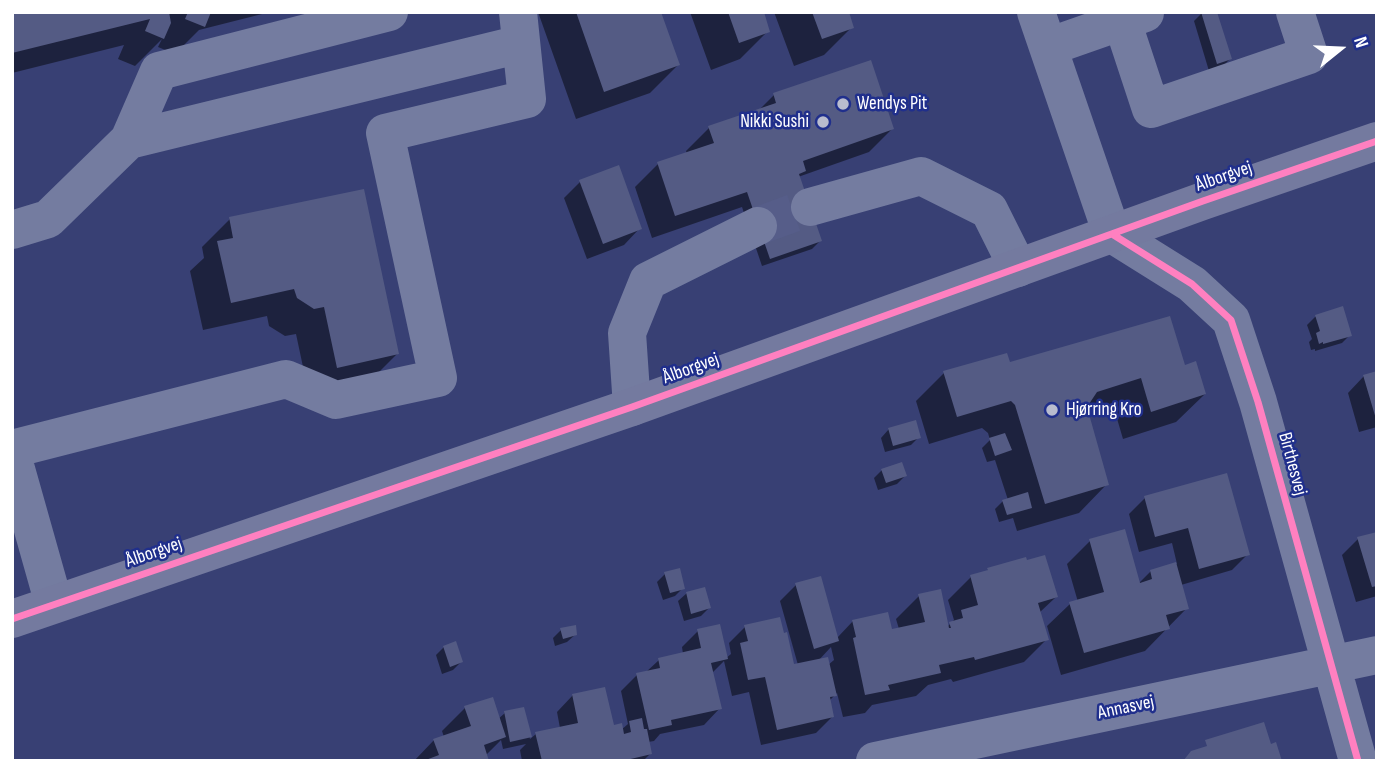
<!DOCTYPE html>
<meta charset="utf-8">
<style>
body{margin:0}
#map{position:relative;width:1389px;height:773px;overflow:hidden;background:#384074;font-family:"Sofia Sans Condensed",sans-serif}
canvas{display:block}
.frame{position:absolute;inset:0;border:14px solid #fff;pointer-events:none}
.north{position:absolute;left:1305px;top:14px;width:70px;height:70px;-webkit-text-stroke:5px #202f8c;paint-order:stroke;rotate:72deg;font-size:19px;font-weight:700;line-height:28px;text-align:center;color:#fff}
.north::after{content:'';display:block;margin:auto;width:24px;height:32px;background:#fff;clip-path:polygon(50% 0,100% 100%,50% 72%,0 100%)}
</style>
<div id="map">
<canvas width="1389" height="773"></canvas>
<div class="frame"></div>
<div class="north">N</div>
</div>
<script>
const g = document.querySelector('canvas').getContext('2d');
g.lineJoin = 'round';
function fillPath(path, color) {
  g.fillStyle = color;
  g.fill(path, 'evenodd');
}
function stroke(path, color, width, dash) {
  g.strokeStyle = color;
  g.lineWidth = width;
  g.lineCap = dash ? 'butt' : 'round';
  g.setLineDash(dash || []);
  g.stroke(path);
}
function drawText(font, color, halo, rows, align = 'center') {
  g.font = font + ' "Sofia Sans Condensed",sans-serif';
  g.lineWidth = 5;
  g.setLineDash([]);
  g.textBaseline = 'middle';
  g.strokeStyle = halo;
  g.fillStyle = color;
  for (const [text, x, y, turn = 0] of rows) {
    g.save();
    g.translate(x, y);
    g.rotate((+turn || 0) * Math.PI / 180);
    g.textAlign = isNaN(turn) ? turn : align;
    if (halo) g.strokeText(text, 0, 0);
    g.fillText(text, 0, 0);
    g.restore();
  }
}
fillPath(new Path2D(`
 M12,12h258l-71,18 -24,24 -17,-7 4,-8 -27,27 -17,-7 6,-14 -112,28z
 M538,12h121l19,53 -28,28 -74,26z
 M690,12h72l6,19 -28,28 -29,11z
 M774,12h73l5,15 -28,28 -30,11z
 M1202,13l28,46 -8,8 -13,4 -15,-50z
 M774,95l118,34 -23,23 -71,25 22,64 -8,8 -50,17 -20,-59 -90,31 -17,-51 23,-23 29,-10 -1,-3 23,-23 49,-17z
 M580,182l60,46 -16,17 -37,14 -23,-61z
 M230,219l167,135 -28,28 -60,13 -13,-61 -11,2 -16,-10 -2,-10 -64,14 -13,-59 14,-13 -2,-11z
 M1342,309l8,26 -8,8 -27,8v-2l-4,1 -2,-8 3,-3 -5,-14 8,-8z
 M1009,364l174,3 22,27 -29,28 -53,17 -10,-34 -26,8 20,71 -28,29 -62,18 -4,-13 -14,4 -4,-13 8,-8 5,-1 -13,-40 -8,2 -5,-14 8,-8 -2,-7 -6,-5 -53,16 -13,-43 28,-28z
 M1377,370v57l-18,5 -11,-39 16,-17 10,-2z
 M889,429l30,8 -8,8 -26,7 -4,-14z
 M882,470l23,6 -8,8 -19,6 -4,-12z
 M1145,498l103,56 -16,16 -51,15 6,23 -42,43 -84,24 -14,-49 23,-22 8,-2 -11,-38 23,-23 48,43 13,-13 26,-7 -5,-21 -33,9 -10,-38z
 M1377,533v63l-21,6 -14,-47 16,-16z
 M988,570l68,27 -17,16 8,26 -23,23 -71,20 -2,-3 -23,6 -12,11 -44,9 -7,8 -22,4 -6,-24 -8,8 3,16 -16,16 -55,12 -12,-53 -17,4 -8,-35 -12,12 8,35 -16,17 -44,9 -6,7 -6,1 3,11 -8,8h-121l-2,-11 6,-6 -23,5 -2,-9 -15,15 1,6h-73l20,-21 10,-3 -2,-6 23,-23 33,11 7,-6 18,-4 7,30 6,-5 24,-6 -3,-16 16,-17 40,32 8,3 7,-6 -7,-33 16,-16 8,-2 14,-13 24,-6 -1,-7 16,-16 28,27 5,-4 -2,-11 16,-16 48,39 5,-1 -18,-64 16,-16 41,53 16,-17 37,10 9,-2 -3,-10 23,-23 28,31 7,-7 -6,-20 23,-23 14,-4zM831,647l3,13 -6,5 -10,-4z
 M665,574l18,14 -8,8 -12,4 -6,-18z
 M687,593l22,15 -8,8 -17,5 -6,-20z
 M561,630l15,4 -9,8 -12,4 -2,-8z
 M444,647l17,15 -8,8 -11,4 -6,-19z`), '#0007');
fillPath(new Path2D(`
 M12,12h157l2,11 -7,16 -19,-8 5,-12 -138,34z
 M188,12h23l-6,15 -20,-8z
 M576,12h85l19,53 -76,27z
 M728,12h36l6,20 -31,11z
 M812,12h37l5,16 -32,11z
 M1201,12h16l15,47 -15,5z
 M871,60l23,69 -91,32 3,10 -7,3 23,67 -52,18 -23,-67 -72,24 -18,-54 57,-19 -6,-17 68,-23 -3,-10z
 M619,165l23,64 -39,15 -24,-64z
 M364,189l35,165 -62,14 -13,-61 -10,2 -17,-11 -3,-9 -63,14 -14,-62 16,-3 -4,-21z
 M1343,306l9,30 -29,8v-2l-4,2 -3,-11 4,-2 -5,-16z
 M1170,316l15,49 11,-4 10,33 -55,18 -10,-34 -44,14 -10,15 22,78 -64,19 -30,-99 -4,-4 -54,16 -14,-46 64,-18 3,9z
 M1377,371v47l-1,1 -13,-44z
 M916,420l5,18 -28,8 -5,-18z
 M1005,433l7,17 -17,6 -6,-18z
 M902,462l5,14 -21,7 -5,-14z
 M1227,473l23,82 -51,14 -11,-41 -33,9 -11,-41z
 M1028,492l4,16 -25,7 -5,-15z
 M1125,529l15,54 12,-4 -2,-9 26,-8 13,47 -23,6 4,14 -86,24 -15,-51 35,-10 -15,-53z
 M1377,532v54l-5,1 -15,-50z
 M1045,555l13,42 -20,6 11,37 -74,20 -1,-3 -35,8 2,8 -53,12 2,5 -25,5 -12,-57 3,-1 -4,-17 36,-8 4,17 33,-7 -7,-28 23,-5 8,39h2l-2,-6 14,-4 -2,-8 17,-5 -8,-30 18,-5 -1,-2 39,-11 1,3z
 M680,568l5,21 -15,4 -6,-21z
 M821,576l18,65 -25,8 -19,-66z
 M705,587l6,21 -20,6 -5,-22z
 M780,617l4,16 3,-1 7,32 34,-7 9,39 -7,1 4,20 -57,13 -12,-53 -17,3 -8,-37 8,-2 -4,-16z
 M720,624l8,35 -17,4 11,46 -51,11 1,5 -23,5 -13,-57 24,-5 -2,-10 43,-10 -4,-19z
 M576,625l1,10 -14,4 -3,-11z
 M456,641l7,21 -13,5 -7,-21z
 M605,687l9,38 8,-2 2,11 7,-2 -2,-11 13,-3 2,11h3l5,25 -30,7h-80l-7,-29 43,-9 -6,-29z
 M493,697l13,40 -22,8 5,16h-66l16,-6 -6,-16 38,-13 -7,-20z
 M524,707l8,30 -22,5 -6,-31z
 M1264,722l7,22 5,-2 6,19h-99l8,-10 16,-5 -2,-6z`), '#545b84');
stroke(new Path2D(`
 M758,226l52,-19`), '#565d89', 38, [38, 19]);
stroke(new Path2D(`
 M1036,12l76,222 80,50 39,36 27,82 100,359
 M1122,21l29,88 158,-54 -14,-43
 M1048,47l97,-34
 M129,140l392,-96
 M810,207l111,-31 68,34 29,58
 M12,230l36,-11 81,-79 30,-69 230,-59
 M632,407l-5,-74 21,-52 110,-55
 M12,449l274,-70 50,21 102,-22 -53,-245 142,-34 -9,-87
 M12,455l42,149
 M875,761l502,-106`), '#747ca0', 38);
stroke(new Path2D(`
 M12,619l620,-212 571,-206 174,-60`), '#747a9f', 38);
stroke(new Path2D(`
 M1112,234l80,50 39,36 27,82 100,359
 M12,619l620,-212 571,-206 174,-60`), '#ff80c0', 7);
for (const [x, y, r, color] of [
 [843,104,7,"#b9bcce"],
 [823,122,7,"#b9bcce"],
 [1052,410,7,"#b9bcce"]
]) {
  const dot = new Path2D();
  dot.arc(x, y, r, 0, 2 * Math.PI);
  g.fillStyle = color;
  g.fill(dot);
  stroke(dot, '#202f8c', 2.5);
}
drawText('19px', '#fff', '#202f8c', [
 ["Wendys Pit",857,104],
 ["Nikki Sushi",809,122,"right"],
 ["Hjørring Kro",1066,410]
], 'left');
drawText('19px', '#fff', '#202f8c', [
 ["Ålborgvej",1224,177,-19],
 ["Ålborgvej",691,369,-20],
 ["Birthesvej",1292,464,75],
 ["Ålborgvej",154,553,-19],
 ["Annasvej",1126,708,-12]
]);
</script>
